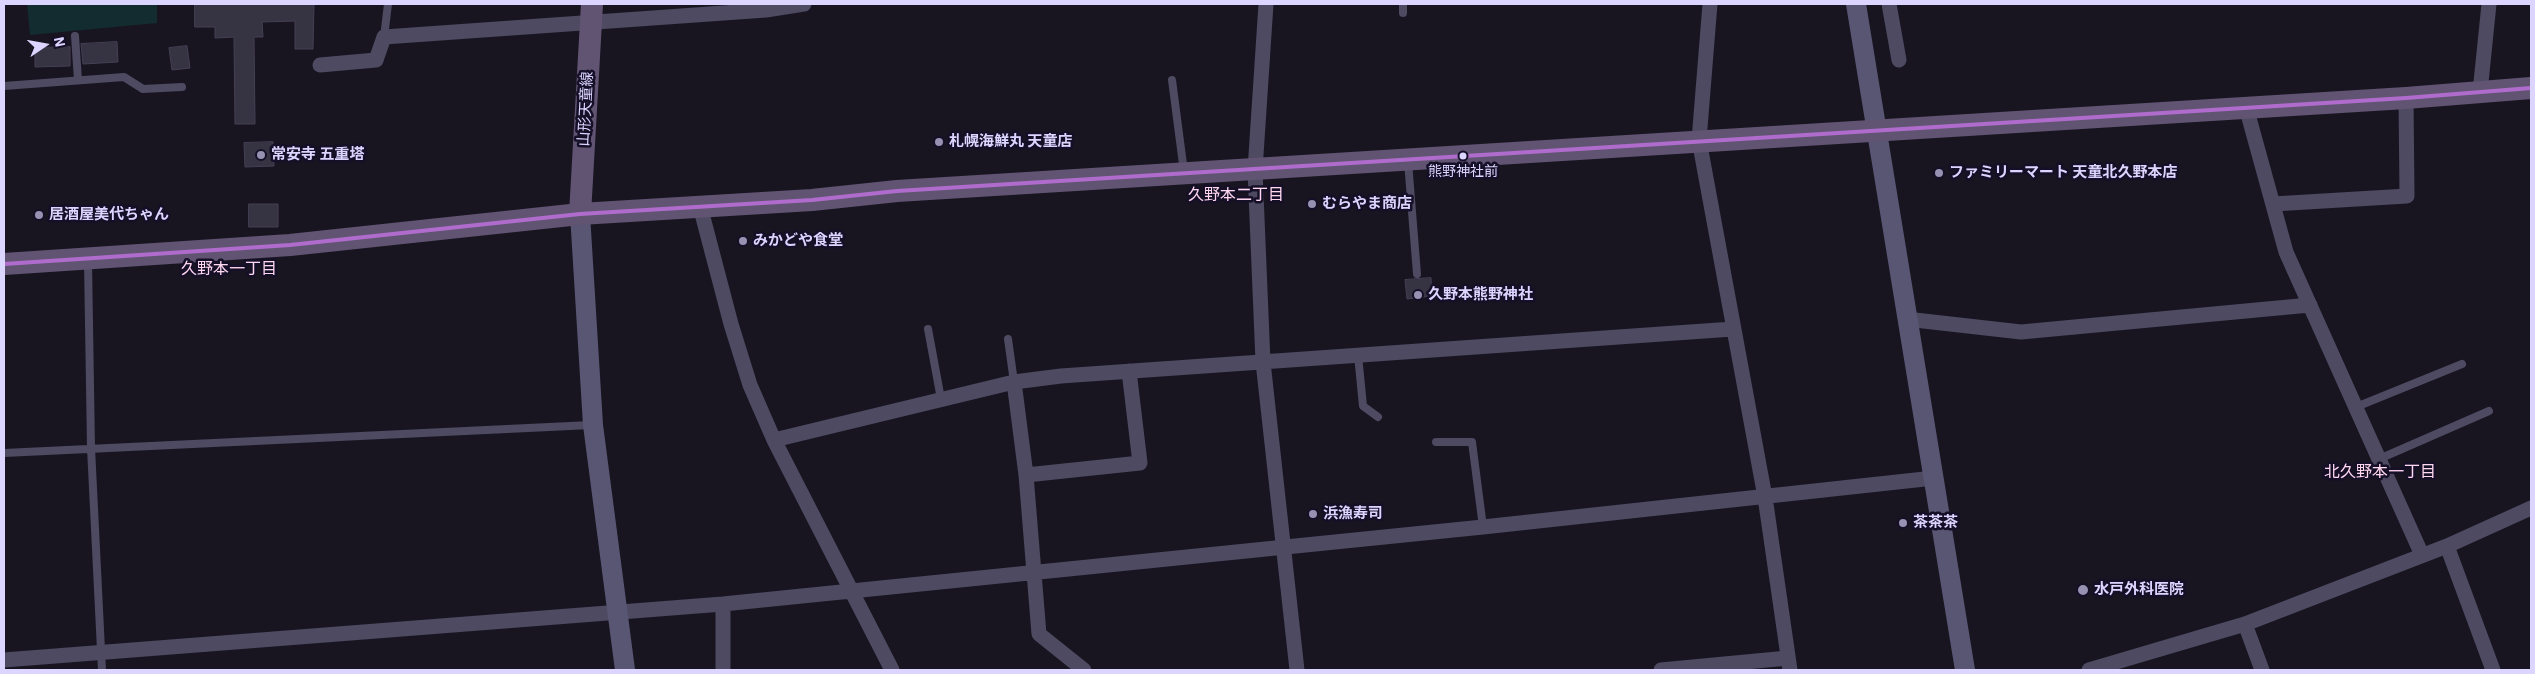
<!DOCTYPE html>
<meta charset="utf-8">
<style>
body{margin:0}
#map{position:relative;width:2535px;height:674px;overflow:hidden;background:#181521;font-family:"IBM Plex Sans",sans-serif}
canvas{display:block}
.frame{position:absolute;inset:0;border:5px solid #dcd5ff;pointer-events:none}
.north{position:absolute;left:20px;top:20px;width:50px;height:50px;-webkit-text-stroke:4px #150f27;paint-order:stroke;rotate:78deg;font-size:14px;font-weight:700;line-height:20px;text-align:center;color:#dcd5ff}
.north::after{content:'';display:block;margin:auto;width:18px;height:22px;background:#dcd5ff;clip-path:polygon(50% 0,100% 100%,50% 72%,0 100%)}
</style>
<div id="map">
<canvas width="2535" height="674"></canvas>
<div class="frame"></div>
<div class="north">N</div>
</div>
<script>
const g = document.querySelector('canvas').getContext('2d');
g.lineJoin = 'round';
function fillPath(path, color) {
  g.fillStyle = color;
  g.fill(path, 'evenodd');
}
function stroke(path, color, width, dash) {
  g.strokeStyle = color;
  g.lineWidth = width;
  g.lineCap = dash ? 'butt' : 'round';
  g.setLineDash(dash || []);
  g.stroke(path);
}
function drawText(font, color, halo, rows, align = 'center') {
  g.font = font + ' "IBM Plex Sans","Noto Sans JP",sans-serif';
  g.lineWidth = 5;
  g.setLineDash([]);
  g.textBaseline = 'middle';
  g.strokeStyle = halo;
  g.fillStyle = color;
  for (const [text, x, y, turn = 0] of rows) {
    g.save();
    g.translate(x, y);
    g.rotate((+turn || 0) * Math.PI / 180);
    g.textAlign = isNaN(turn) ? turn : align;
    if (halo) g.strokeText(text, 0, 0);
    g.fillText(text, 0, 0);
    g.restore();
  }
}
fillPath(new Path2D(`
 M27,4h130v19l-127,12z`), '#132c2f');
const building = new Path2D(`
 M195,4h119l-1,45h-18v-28l-33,1 1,15h-9l1,87h-20l-1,-87 -19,1v-11h-20z
 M117,42l1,20 -35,2 -2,-20z
 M187,46l3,22 -18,2 -3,-22z
 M70,47v19l-35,1v-19z
 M273,142l1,24 -29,1 -1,-24z
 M249,204h29v23h-29z
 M1431,278l1,18 -25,3 -2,-19z`);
fillPath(building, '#363343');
stroke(building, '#454055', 1);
stroke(new Path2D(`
 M1403,13v-9
 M75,36l3,44
 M384,37l4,-33
 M1172,80l12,92
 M4,86l120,-9 19,12 39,-2
 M1408,162l9,112
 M88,261l3,187 11,222
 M928,329l13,70
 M1008,339l6,43
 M1358,355l5,51 15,11
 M2356,407l106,-43
 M1436,442h36l11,85
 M4,453l587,-28
 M2379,459l110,-48`), '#4d4a62', 8);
stroke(new Path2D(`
 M1266,4l-11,166 8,192 34,308
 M1710,4l-11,136 66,357 25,173
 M1889,4l10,56
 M320,65l56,-5 8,-23 382,-27 38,-6
 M2480,92l9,-88
 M2246,107l40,145 136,303
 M2273,204l134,-8 -1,-98
 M700,206l31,118 19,61 24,55 118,230
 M1906,319l115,13 289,-27
 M1014,382l12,93 13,159 45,36
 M774,440l240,-58 47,-6 672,-47
 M1026,475l114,-12 -11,-92
 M2447,546l46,124
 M723,604v66
 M2245,624l17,46
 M4,660l719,-56 760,-77 451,-49
 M1661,670l127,-12
 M2089,670l156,-46 202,-78 84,-38`), '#4d4a62', 15);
stroke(new Path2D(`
 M1856,4l109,666
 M580,214l13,211 32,245`), '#595674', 20);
stroke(new Path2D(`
 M580,214l12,-210
 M4,264l286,-19 290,-31 232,-14 85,-9 1509,-93 125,-10`), '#615473', 22);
stroke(new Path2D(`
 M4,264l286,-19 290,-31 232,-14 85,-9 1509,-93 125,-10`), '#b06ccc', 4);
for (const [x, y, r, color] of [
 [939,142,5,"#9792b1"],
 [261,155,5,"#9792b1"],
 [1463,156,4.5,"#dcd5ff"],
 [1939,173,5,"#9792b1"],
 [1312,204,5,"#9792b1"],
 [39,215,5,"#9792b1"],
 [743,241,5,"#9792b1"],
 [1418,295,5,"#9792b1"],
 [1313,514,5,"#9792b1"],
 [1903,523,5,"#9792b1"],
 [2083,590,6,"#9792b1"]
]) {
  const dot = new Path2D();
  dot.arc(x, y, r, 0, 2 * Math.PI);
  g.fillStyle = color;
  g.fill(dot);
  stroke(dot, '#150f27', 2);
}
drawText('14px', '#dcd5ff', '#150f27', [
 ["熊野神社前",1463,172]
]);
drawText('15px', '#dcd5ff', '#150f27', [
 ["山形天童線",586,109,-87]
]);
drawText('bold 15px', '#dcd5ff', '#150f27', [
 ["札幌海鮮丸 天童店",949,142],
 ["常安寺 五重塔",271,155],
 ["ファミリーマート 天童北久野本店",1949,173],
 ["むらやま商店",1322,204],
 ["居酒屋美代ちゃん",49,215],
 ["みかどや食堂",753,241],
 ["久野本熊野神社",1428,295],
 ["浜漁寿司",1323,514],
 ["茶茶茶",1913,523],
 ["水戸外科医院",2094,590]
], 'left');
drawText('16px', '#ffd7ee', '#150f27', [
 ["久野本二丁目",1236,195],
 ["久野本一丁目",229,269],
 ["北久野本一丁目",2380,472]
]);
</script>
